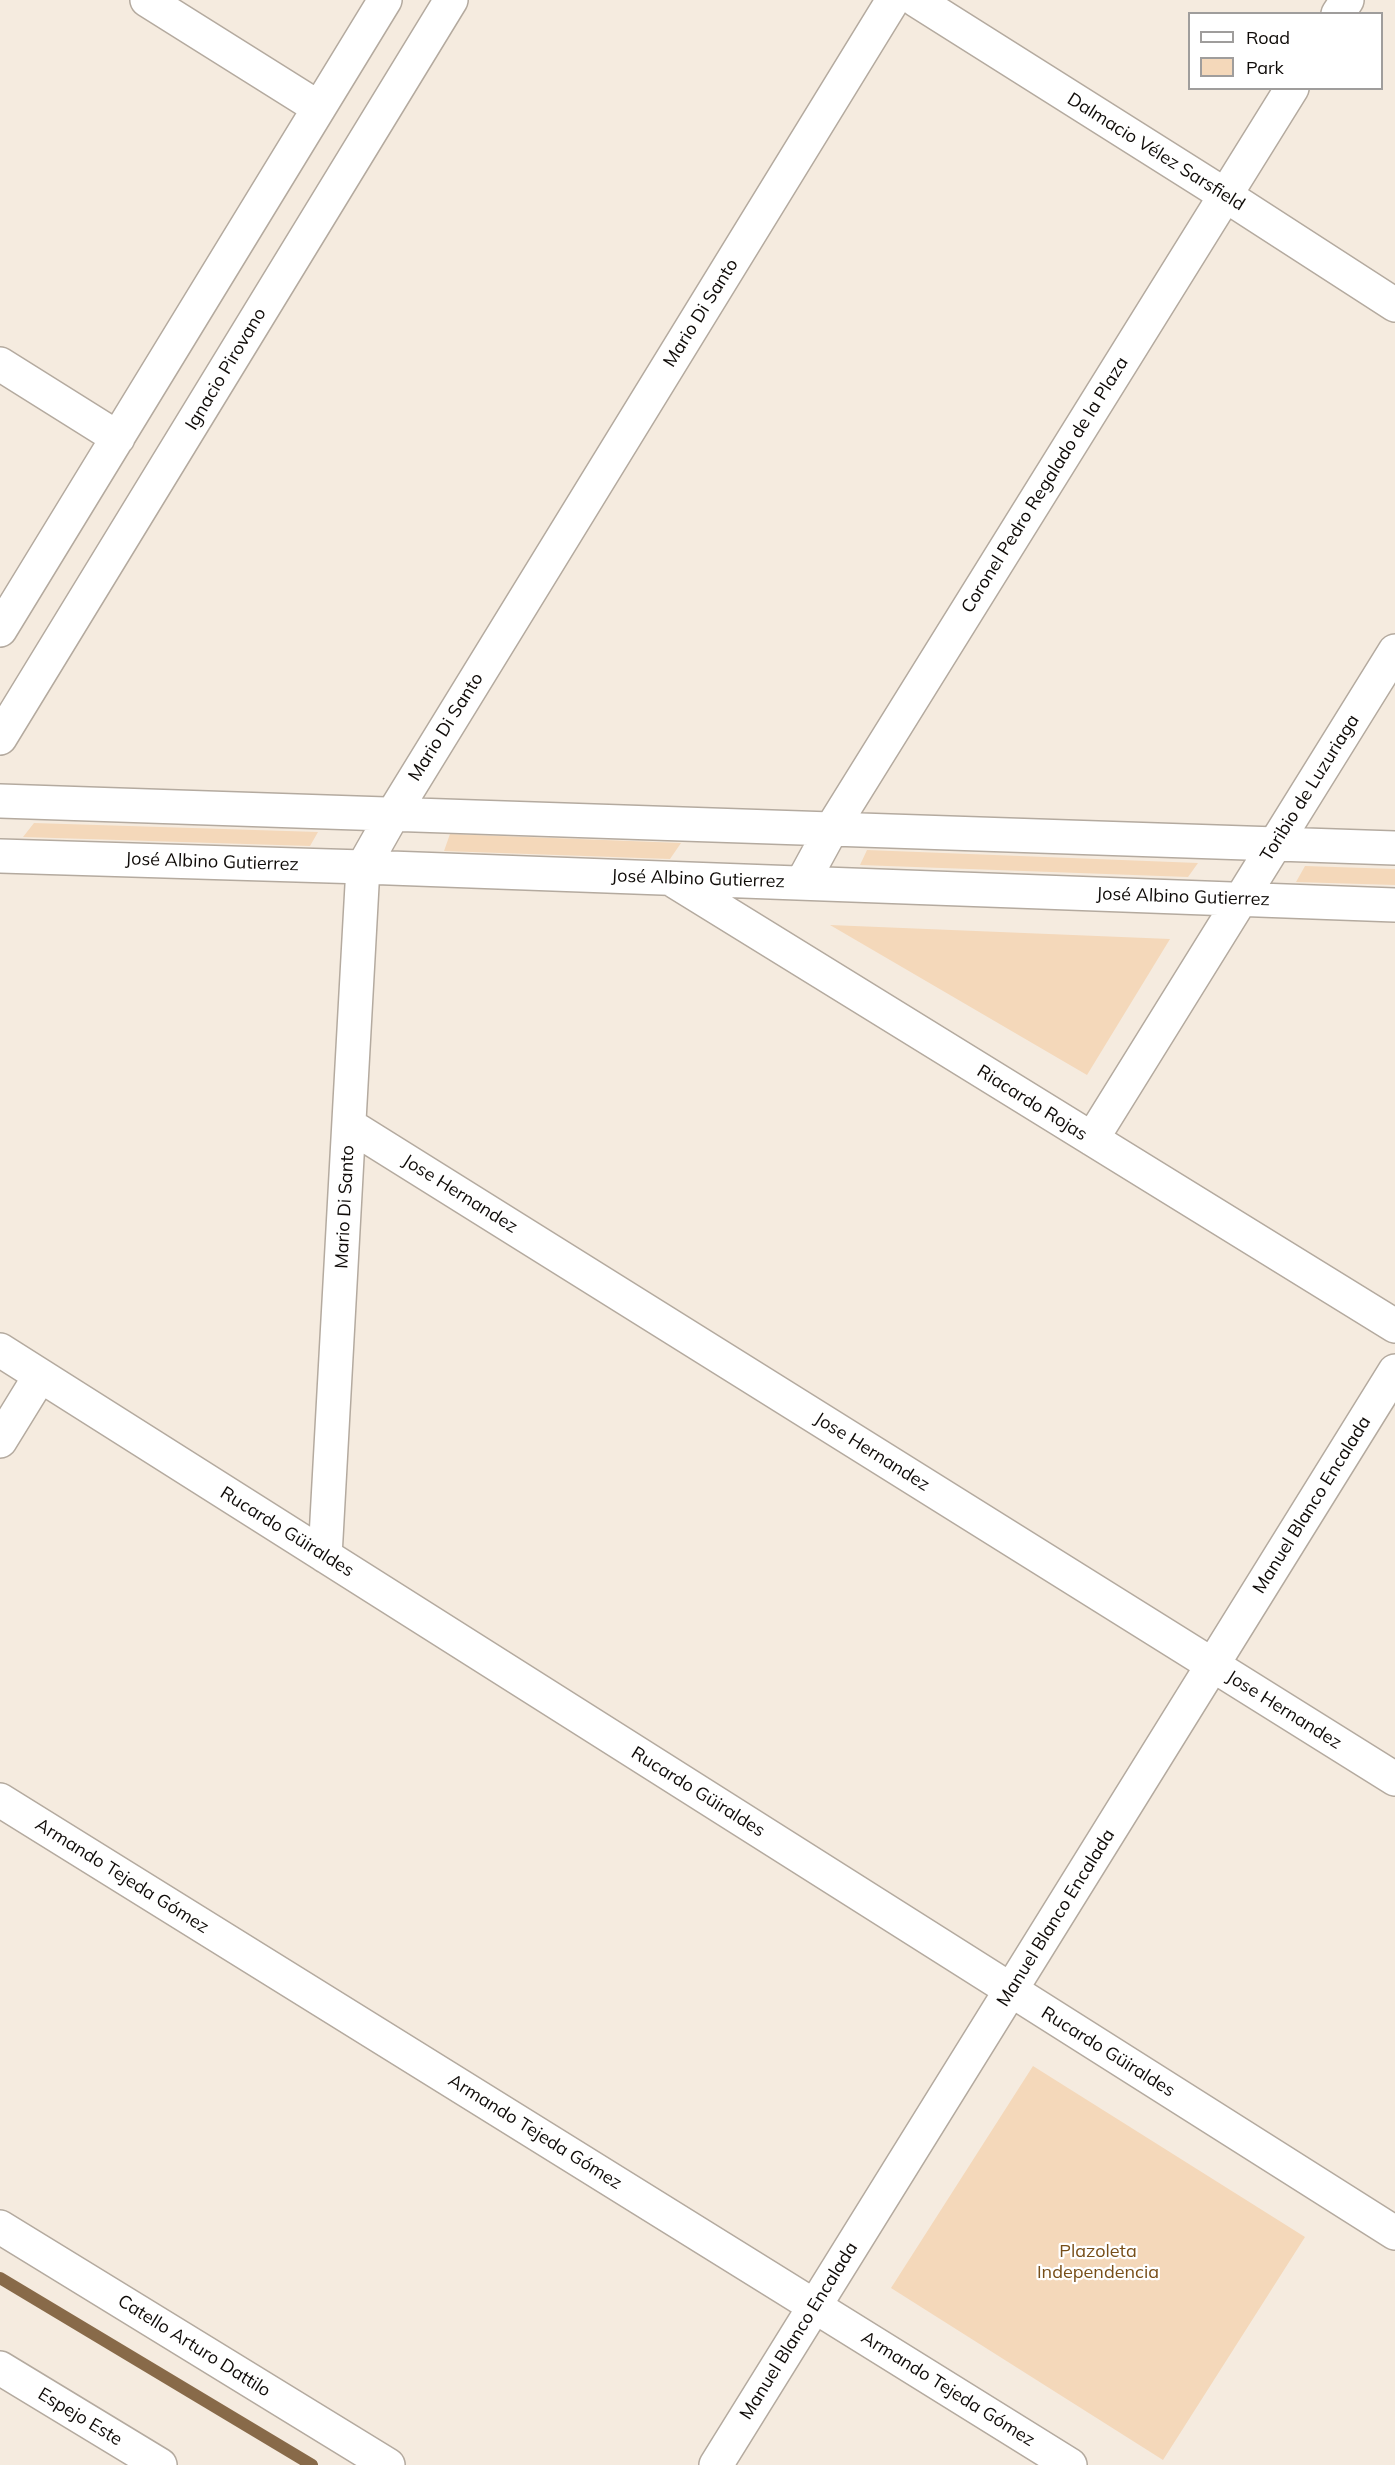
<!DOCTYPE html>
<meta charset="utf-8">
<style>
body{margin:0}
#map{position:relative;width:1395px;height:2465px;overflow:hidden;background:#f5ebdf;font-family:Mulish,sans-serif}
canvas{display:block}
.legend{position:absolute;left:1188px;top:12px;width:195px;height:78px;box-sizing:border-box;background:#fff;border:2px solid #9f9d9c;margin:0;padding:8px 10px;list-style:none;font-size:18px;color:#0f0b08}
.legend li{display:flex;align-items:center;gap:12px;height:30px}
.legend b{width:30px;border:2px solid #9f9d9c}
</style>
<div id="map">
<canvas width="1395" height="2465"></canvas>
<ul class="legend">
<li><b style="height:8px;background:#fff"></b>Road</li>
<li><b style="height:16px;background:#f4d8ba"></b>Park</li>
</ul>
</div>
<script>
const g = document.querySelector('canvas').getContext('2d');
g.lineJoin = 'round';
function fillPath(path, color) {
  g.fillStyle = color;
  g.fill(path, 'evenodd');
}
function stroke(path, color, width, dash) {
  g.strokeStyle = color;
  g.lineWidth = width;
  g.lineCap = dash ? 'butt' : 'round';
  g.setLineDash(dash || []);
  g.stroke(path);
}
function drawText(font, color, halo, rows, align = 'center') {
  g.font = font + ' Mulish,sans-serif';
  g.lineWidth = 4.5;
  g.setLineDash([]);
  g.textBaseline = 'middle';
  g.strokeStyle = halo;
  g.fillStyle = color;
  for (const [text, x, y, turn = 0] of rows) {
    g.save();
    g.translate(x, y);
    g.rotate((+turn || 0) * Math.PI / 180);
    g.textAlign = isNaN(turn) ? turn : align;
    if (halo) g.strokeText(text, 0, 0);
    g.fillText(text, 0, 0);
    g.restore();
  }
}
fillPath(new Path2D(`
 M34,823l284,9 -8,14 -287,-9z
 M450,834l231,9 -11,16 -226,-8z
 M867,850l331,13 -10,14 -328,-12z
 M1305,866l90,3v16l-99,-3z
 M830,925l340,14 -83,136z
 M1033,2066l272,171 -142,223 -272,-172z`), '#f4d8ba');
stroke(new Path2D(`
 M0,2278l312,187`), '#886a49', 12);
const minor = new Path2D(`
 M147,0l172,108
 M916,0l309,195 170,110
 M1338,14l9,-14
 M0,364l118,74
 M0,630l385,-630
 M0,738l451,-738
 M0,801l1395,47
 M0,856l363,11 1032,38
 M671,879l724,447
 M802,883l30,-55 460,-740
 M349,1125l1046,654
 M1092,1139l303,-488
 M0,1350l1395,883
 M0,1441l40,-65
 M325,1556l38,-689 30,-53 500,-814
 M0,1800l1070,665
 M0,2227l388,238
 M0,2368l160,97
 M716,2465l679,-1094`);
stroke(minor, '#b4aa9f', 36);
stroke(minor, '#fff', 33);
drawText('18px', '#0f0b08', '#fff', [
 ["Dalmacio Vélez Sarsfield",1156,152,32],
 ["Mario Di Santo",701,313,-58],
 ["Ignacio Pirovano",226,369,-59],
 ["Coronel Pedro Regalado de la Plaza",1045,485,-58],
 ["Mario Di Santo",446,727,-58],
 ["Toribio de Luzuriaga",1310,788,-58],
 ["José Albino Gutierrez",212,862,2],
 ["José Albino Gutierrez",698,879,2],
 ["José Albino Gutierrez",1183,897,2],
 ["Riacardo Rojas",1032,1103,32],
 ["Jose Hernandez",460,1194,32],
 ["Mario Di Santo",345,1207,-87],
 ["Jose Hernandez",872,1452,32],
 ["Manuel Blanco Encalada",1312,1505,-58],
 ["Rucardo Güiraldes",287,1532,32],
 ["Jose Hernandez",1284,1710,32],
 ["Rucardo Güiraldes",698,1792,32],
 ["Armando Tejeda Gómez",122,1876,32],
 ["Manuel Blanco Encalada",1056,1918,-58],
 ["Rucardo Güiraldes",1108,2052,32],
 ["Armando Tejeda Gómez",535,2132,32],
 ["Manuel Blanco Encalada",799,2331,-58],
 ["Catello Arturo Dattilo",194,2346,32],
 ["Armando Tejeda Gómez",948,2389,32],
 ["Espejo Este",80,2417,31]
]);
drawText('18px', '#774e18', '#fff', [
 ["Plazoleta",1098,2252],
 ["Independencia",1098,2273]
]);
</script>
